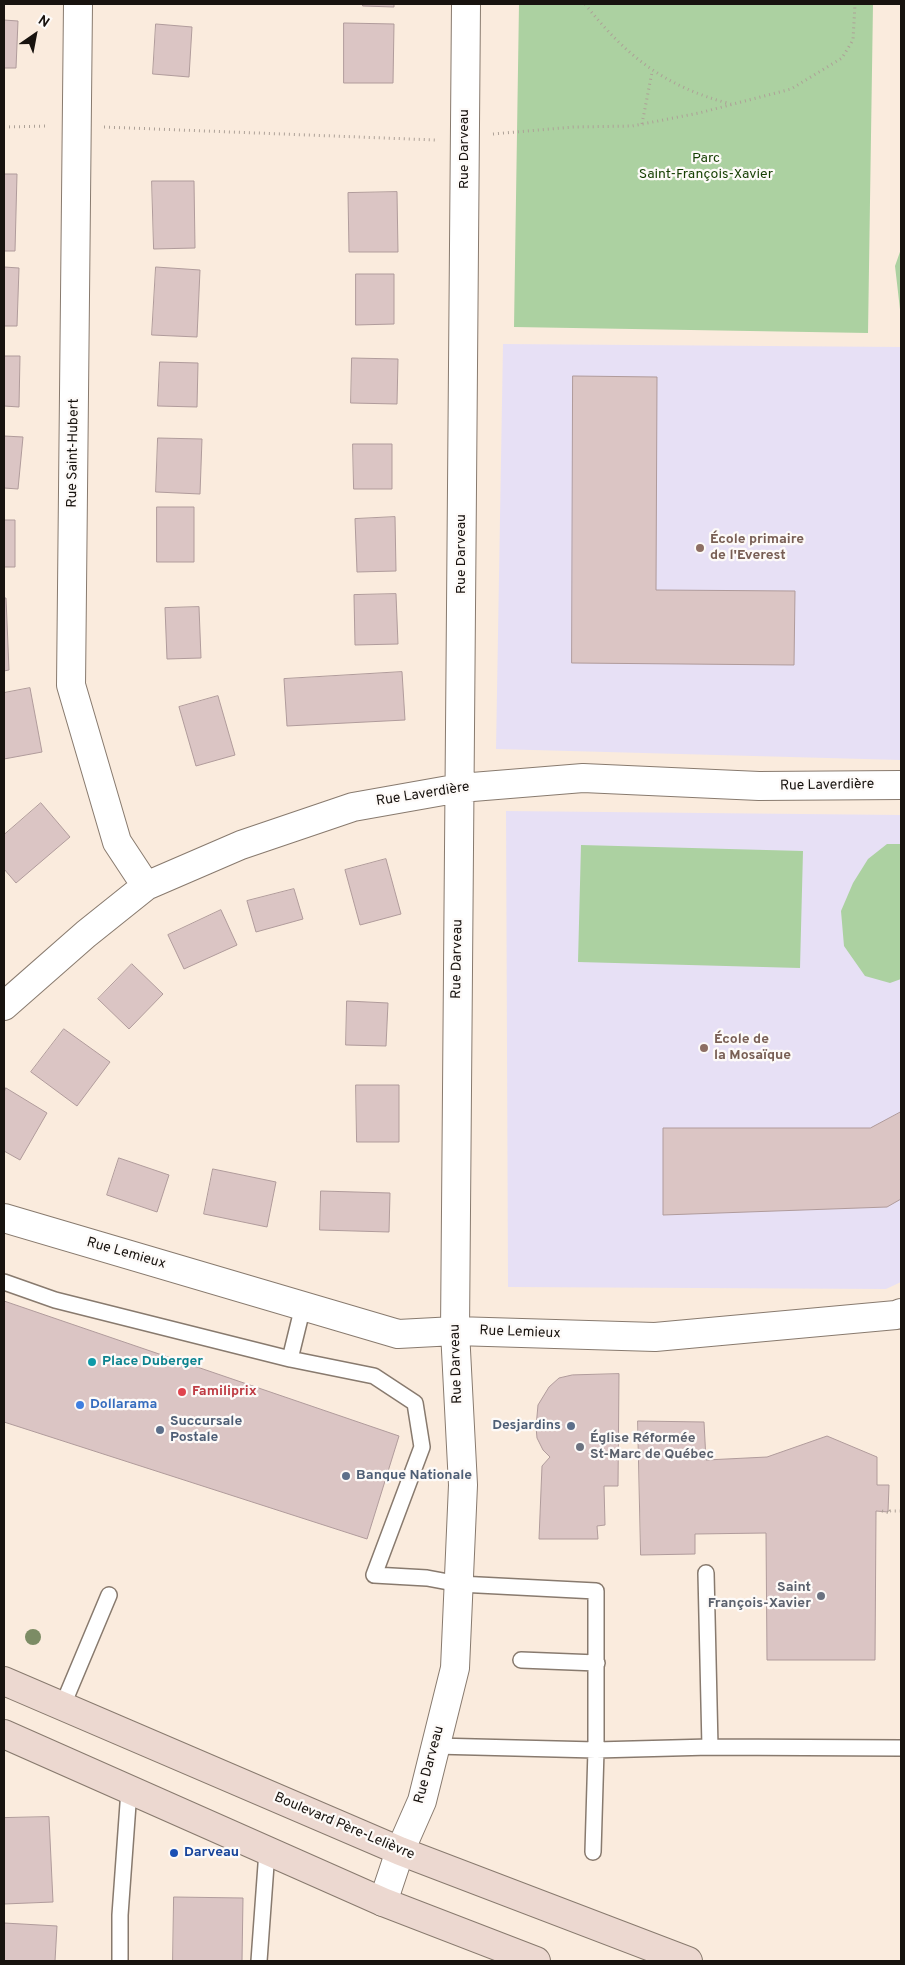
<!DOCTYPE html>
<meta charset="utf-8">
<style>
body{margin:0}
#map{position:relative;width:905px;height:1965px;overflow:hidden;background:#faebdd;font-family:Overpass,sans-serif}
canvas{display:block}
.frame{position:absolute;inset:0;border:5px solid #18130f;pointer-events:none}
.north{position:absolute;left:10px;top:10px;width:50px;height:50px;-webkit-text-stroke:4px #fdfaf8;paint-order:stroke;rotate:33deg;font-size:14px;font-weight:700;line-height:20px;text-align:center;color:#18130f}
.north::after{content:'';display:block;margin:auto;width:18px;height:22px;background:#18130f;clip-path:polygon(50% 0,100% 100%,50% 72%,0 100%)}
</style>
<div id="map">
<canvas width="905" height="1965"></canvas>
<div class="frame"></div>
<div class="north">N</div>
</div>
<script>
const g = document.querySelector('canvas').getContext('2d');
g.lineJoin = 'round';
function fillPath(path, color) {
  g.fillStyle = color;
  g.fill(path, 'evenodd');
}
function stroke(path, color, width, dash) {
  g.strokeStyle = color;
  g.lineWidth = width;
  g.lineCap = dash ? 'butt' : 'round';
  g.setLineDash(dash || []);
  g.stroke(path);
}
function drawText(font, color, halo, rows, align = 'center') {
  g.font = font + ' Overpass,sans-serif';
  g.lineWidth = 4.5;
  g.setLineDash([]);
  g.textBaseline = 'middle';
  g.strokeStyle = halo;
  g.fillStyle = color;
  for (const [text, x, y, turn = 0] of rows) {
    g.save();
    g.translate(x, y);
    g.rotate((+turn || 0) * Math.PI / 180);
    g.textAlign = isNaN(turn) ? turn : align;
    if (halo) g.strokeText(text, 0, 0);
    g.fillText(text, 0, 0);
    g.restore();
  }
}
fillPath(new Path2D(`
 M503,344l398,3v413l-405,-11z
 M506,811l395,4v467l-15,7 -378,-2z`), '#e7e0f5');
fillPath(new Path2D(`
 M519,4h354l-5,329 -354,-6z
 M901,249v69l-6,-52z
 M887,844h14v135l-11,4 -25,-7 -21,-30 -3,-35 12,-28 15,-24z
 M581,845l222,6 -3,117 -222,-6z`), '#acd1a1');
const building = new Path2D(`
 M363,4h31v3l-31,-1z
 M4,20l14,1 -2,47h-12z
 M344,23l50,1 -1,59h-49z
 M156,24l36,3 -3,50 -36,-3z
 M4,174h13l-2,77h-11z
 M152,181h42l1,67 -41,1z
 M397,192l1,60h-49l-1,-59z
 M4,267l15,1 -2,58h-13z
 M156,267l44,3 -3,67 -45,-2z
 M356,274h38v50l-38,1z
 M4,356h16l-1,51 -15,-1z
 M352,358l46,1 -1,45 -46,-1z
 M160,362l38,1 -1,44 -39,-1z
 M573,376l84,1 -1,213 139,1 -1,74 -222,-2z
 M4,436l19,1 -5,52 -14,-1z
 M158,438l44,1 -2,55 -44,-2z
 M353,444h39v45h-38z
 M157,507h37v55h-37z
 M395,517l1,54 -39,1 -2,-53z
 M4,520h11v47h-11z
 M396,594l2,50 -43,1 -1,-50z
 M4,598h2l3,72 -5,1z
 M199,607l2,51 -34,1 -2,-51z
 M402,672l3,48 -118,6 -3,-47z
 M30,688l12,64 -38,7v-66z
 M218,696l17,59 -39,11 -17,-59z
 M41,803l29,34 -54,46 -12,-14v-34z
 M386,859l15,55 -41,11 -15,-55z
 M294,889l9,30 -47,13 -9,-31z
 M221,910l16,35 -53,24 -16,-34z
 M132,964l31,30 -34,35 -31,-30z
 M347,1001l41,2 -2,43 -40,-1z
 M64,1029l46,33 -33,44 -46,-34z
 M356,1085h43v57h-42z
 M6,1088l41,25 -27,47 -16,-9v-58z
 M901,1112v87l-14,8 -224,8v-87h207z
 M119,1158l50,17 -12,37 -50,-17z
 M213,1169l63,13 -9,45 -63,-13z
 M321,1191l69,2 -1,39 -69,-2z
 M4,1301l395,135 -32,103 -363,-117z
 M619,1374l-1,112h-14l1,39 -8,1 1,13h-59l3,-73 8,-9 -7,-7 -6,-12 -1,-11 2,-22 11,-18 10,-9 13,-3z
 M638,1421l66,1 2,38 61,-3 60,-21 50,21v28h12l-1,27 -12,-1 -1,149h-108l-1,-127 -71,1v20l-54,1z
 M49,1817l4,85 -49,2v-86z
 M174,1897l69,1 -1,63h-69z
 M4,1923l53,3 -2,35h-51z`);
fillPath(building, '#dbc5c4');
stroke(building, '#b09b9b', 1);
const lane = new Path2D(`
 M4,1282l51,18 235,59 84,17 41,27 7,44 -48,128 53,3 32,6 137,7v159l-3,102
 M290,1359l13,-53
 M706,1573l4,174
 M521,1660l76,3
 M62,1707l47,-112
 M435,1746l161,4 114,-3 191,1
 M120,1961v-46l9,-125
 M259,1961l8,-110`);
const street = new Path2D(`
 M78,4l-7,681 46,157 29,44
 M4,1006l82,-72 60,-48 95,-41 112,-38 107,-19 123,-10 176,8 142,-1
 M4,1218l394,116 57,-3 200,6 241,-22 5,-2
 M383,1902l17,-51 22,-50 33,-133 8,-183 -8,-154 11,-1327`);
const secondary = new Path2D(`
 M4,1681l396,170 288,110
 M4,1734l379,168 153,59`);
stroke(lane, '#887a6e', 18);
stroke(street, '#887a6e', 30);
stroke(secondary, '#887a6e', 30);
stroke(new Path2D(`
 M585,4c41,52 80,83 146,100
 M642,124l10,-52
 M4,127l44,-1
 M104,127l331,13
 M493,134l80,-7 59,-1 67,-13 92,-24 51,-31 11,-18 2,-36
 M882,1511l8,2v-2h11`), '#ada197', 3, [1, 4]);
stroke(lane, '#fff', 15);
stroke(street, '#fff', 28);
stroke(secondary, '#ecd8d0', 28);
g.fillStyle = '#7c8c65';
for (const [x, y] of [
 [33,1637]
]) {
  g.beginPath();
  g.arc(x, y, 8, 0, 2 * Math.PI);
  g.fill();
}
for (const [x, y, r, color] of [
 [700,548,5,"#8d6e63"],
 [704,1048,5,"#8d6e63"],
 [92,1362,5,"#0f9aa8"],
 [182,1392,5,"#e0444e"],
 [80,1405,5,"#3f7fe0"],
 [571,1426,5,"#5c6f8a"],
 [160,1430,5,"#5c6f8a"],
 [580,1447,5,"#6b7280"],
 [346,1476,5,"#5c6f8a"],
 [821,1596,5,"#6b7280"],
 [174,1853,5,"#1a4fb4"]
]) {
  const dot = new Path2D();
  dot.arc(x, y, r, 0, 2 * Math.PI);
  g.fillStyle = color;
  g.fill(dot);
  stroke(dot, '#fdfaf8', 2);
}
drawText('14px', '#18130f', '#fdfaf8', [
 ["Rue Darveau",465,149,-90],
 ["Rue Saint-Hubert",74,453,-89],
 ["Rue Darveau",462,554,-90],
 ["Rue Laverdière",827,786,-1],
 ["Rue Laverdière",423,795,-9],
 ["Rue Darveau",458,959,-89],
 ["Rue Lemieux",126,1254,16],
 ["Rue Lemieux",520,1333,2],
 ["Rue Darveau",457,1364,-92],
 ["Rue Darveau",430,1765,-75],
 ["Boulevard Père-Lelièvre",344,1827,23]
]);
drawText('14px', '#153e02', '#fdfaf8', [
 ["Parc",706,159],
 ["Saint-François-Xavier",706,175]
]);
drawText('bold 14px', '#785e54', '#fdfaf8', [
 ["École primaire",710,540],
 ["de l'Everest",710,556],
 ["École de",714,1040],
 ["la Mosaïque",714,1056]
], 'left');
drawText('bold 14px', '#0d838f', '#fdfaf8', [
 ["Place Duberger",102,1362]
], 'left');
drawText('bold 14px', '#be3a42', '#fdfaf8', [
 ["Familiprix",192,1392]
], 'left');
drawText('bold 14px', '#366cbe', '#fdfaf8', [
 ["Dollarama",90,1405]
], 'left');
drawText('bold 14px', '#4e5e75', '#fdfaf8', [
 ["Succursale",170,1422],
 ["Postale",170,1438],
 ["Desjardins",561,1426,"right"],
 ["Banque Nationale",356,1476]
], 'left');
drawText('bold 14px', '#5b616d', '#fdfaf8', [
 ["Église Réformée",590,1439],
 ["St-Marc de Québec",590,1455],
 ["Saint",811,1588,"right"],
 ["François-Xavier",811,1604,"right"]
], 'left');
drawText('bold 14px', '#164399', '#fdfaf8', [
 ["Darveau",184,1853]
], 'left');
</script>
